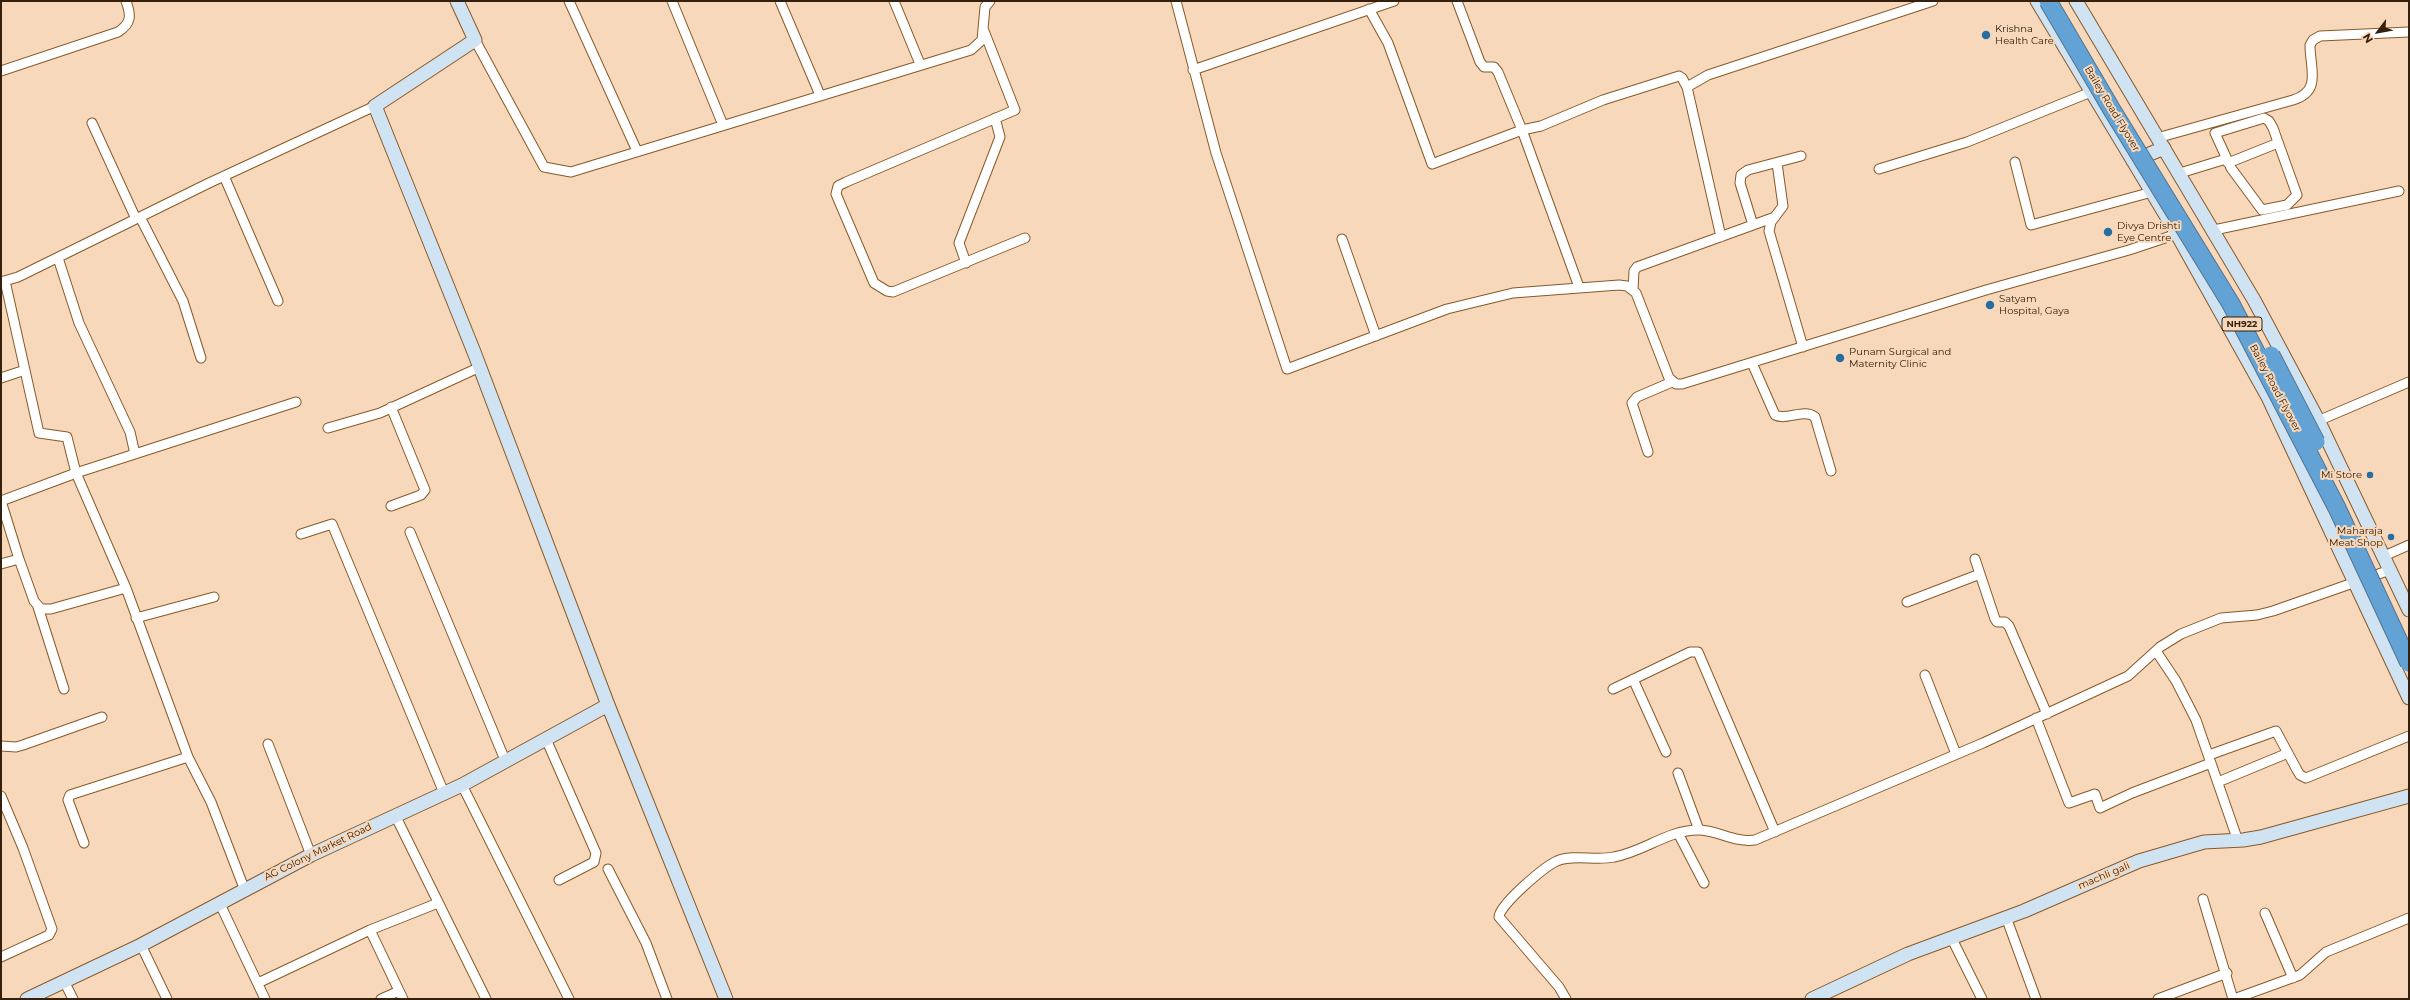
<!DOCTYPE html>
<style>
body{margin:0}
#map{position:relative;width:2410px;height:1000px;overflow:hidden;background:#f8d8ba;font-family:Montserrat,sans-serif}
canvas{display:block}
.frame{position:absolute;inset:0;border:2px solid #34200c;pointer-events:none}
.north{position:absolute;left:2358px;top:12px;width:40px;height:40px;-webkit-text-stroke:3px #f8d8ba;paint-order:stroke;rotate:238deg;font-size:11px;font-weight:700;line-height:16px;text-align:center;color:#34200c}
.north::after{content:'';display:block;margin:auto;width:14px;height:18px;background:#34200c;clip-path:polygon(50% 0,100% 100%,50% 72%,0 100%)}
</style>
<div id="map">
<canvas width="2410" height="1000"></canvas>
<div class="frame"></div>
<div class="north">N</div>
</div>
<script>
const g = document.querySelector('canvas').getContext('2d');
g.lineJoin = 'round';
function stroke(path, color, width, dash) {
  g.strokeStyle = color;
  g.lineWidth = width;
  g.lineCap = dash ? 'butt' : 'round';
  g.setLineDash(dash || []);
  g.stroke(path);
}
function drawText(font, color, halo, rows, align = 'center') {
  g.font = font + ' Montserrat,sans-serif';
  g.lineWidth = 4;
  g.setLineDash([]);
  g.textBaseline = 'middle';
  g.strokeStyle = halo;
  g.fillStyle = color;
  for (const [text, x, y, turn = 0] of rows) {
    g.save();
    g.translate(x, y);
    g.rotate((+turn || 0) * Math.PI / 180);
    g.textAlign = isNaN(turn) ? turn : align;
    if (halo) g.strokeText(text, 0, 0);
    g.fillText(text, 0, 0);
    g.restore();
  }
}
const street = new Path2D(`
 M569,1l68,150
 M672,1l51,124
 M780,1l40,94
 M894,1l26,63
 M1176,1l40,152 71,216 160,-60 66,-16 106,-8 8,1 9,7 33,85 7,6h6l304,-94 143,-40 48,-16
 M1457,1l23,61 4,5h10l4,5 24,58 57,157
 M1369,9l19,34 44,121 90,-34 19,-4 62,-26 76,-24 3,2 5,9
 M984,31l31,79 -169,72 -8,4 -2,8 38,89 13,8 6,1 132,-54
 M475,40l69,127 27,5 400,-122 11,-10 3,-33 5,-6
 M1193,70l201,-69
 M1,71l117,-39c14,-9 13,-17 8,-31
 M2264,118l5,3 4,7 24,67 -10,10 -25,5 -31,-42 -16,-35z
 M92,123l44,96
 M2157,138l136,-38c29,-9 17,-31 17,-55l3,-5 7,-4 89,-4
 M2015,162l16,63 121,-33
 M1777,163l6,43 -12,16 -2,9 34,116
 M2228,163l50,-20
 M1879,169l88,-27 124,-50
 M2180,173l46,-14
 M224,176l54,125
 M140,217l43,84 18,57
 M1753,225l-13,-42 1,-8 7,-5 53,-14
 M2214,230l185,-39
 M1721,237l-34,-150 21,-12 225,-74
 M1342,239l34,97
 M58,258l21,65 51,109 5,22
 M966,263l-7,-20 41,-106 -5,-19
 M5,281l34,152 28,4 9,36 50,115 62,169 23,45 33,86
 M1,282l17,-5 191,-94 166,-77
 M1633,290l1,-19 3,-4 138,-50
 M1752,363l23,52c12,6 29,-7 40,2l16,54
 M1,378l24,-8
 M391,407l34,83 -4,5 -30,11
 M2313,423l96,-41
 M328,428l52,-15 100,-46
 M1648,452l-16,-49 5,-6 35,-15
 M410,532l95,228
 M301,534l31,-10 112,269
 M2384,556l25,-11
 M19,559l15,42 7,8h10l75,-21
 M1975,559l20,60 2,3h8l4,4 38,88
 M1,564l18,-5 -18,-58 75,-28 220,-71
 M1907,602l73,-28
 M38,607l26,82
 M136,618l78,-21
 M2156,651l20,30 20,39 42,121
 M1925,675l31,79
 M1633,679l33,73
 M1613,689l77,-37h8l77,180
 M2036,718l33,85 26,-9 5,14 32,-15 79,-30
 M546,739l50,114 -2,9 -35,18
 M268,744l43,111
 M1,746l15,1 7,-2 79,-28
 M2209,755l67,-24 21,39 3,5 6,3 103,-42
 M1678,773l21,57
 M2218,782l70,-29
 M462,785l107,214
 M1,796l22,52 29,81 -3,6 -48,22
 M395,815l91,184
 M1678,833l26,50
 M84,843l-16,-43 2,-5 118,-38
 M608,869l38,74 21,56
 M2203,899l30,100
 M219,902l46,97
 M2265,913l28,65
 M2006,917l30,82
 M370,930l33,69
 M1951,937l31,62
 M141,945l26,54
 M64,981l9,18
 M258,983l112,-53 68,-27
 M381,999l18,-8
 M1566,999l-7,-12 -60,-70c0,-12 46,-51 58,-56 15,-7 40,0 57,-4 29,-5 54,-27 84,-27 20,0 36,13 57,10l228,-97 145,-67 32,-29 21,-13 40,-16 36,-3 16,-4 117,-41
 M2158,999l69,-26
 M2234,999l66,-24 26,-23 83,-34`);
const secondary = new Path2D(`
 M457,1l18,39 -100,66 99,246 134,353 118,294
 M2037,1l140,233 91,163 141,301
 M2076,1l178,299 64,120 91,190
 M2133,161l31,-13
 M27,999l114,-54 170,-90 151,-70 146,-80
 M1812,999l96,-45 116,-43 115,-50 65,-19 39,-2 18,-3 148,-41`);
stroke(street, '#885928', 11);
stroke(secondary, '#885928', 15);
stroke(street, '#fff', 9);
stroke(secondary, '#d0e3f2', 13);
const highwayBridge = new Path2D(`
 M2048,1l64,109 119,194 106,204 72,155
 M2271,355l45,87`);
stroke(highwayBridge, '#53748f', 19, []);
stroke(highwayBridge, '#63a2d5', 17);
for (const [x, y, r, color] of [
 [1986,35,5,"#256ea2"],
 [2108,232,5,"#256ea2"],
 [1990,305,5,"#256ea2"],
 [1840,358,5,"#256ea2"],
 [2370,475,4,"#256ea2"],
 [2391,537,4,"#256ea2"]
]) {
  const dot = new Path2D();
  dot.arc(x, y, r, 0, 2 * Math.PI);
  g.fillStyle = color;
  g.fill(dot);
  stroke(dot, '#f8d8ba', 1.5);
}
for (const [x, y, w] of [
 [2242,324,40]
]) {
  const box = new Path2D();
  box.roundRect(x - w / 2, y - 7, w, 14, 3);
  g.fillStyle = '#f8d8ba';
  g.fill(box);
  stroke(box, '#34200c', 1);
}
drawText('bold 9px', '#34200c', null, [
 ["NH922",2242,324]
]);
drawText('10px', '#34200c', '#f8d8ba', [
 ["Krishna",1995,29],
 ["Health Care",1995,41],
 ["Divya Drishti",2117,226],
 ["Eye Centre",2117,238],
 ["Satyam",1999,299],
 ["Hospital, Gaya",1999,311],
 ["Punam Surgical and",1849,352],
 ["Maternity Clinic",1849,364],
 ["Mi Store",2362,475,"right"],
 ["Maharaja",2383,531,"right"],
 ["Meat Shop",2383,543,"right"]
], 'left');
drawText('10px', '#34200c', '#f8d8ba', [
 ["Bailey Road Flyover",2112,109,59],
 ["Bailey Road Flyover",2275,388,62],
 ["AG Colony Market Road",318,852,-26],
 ["machli gali",2104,876,-23]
]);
</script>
